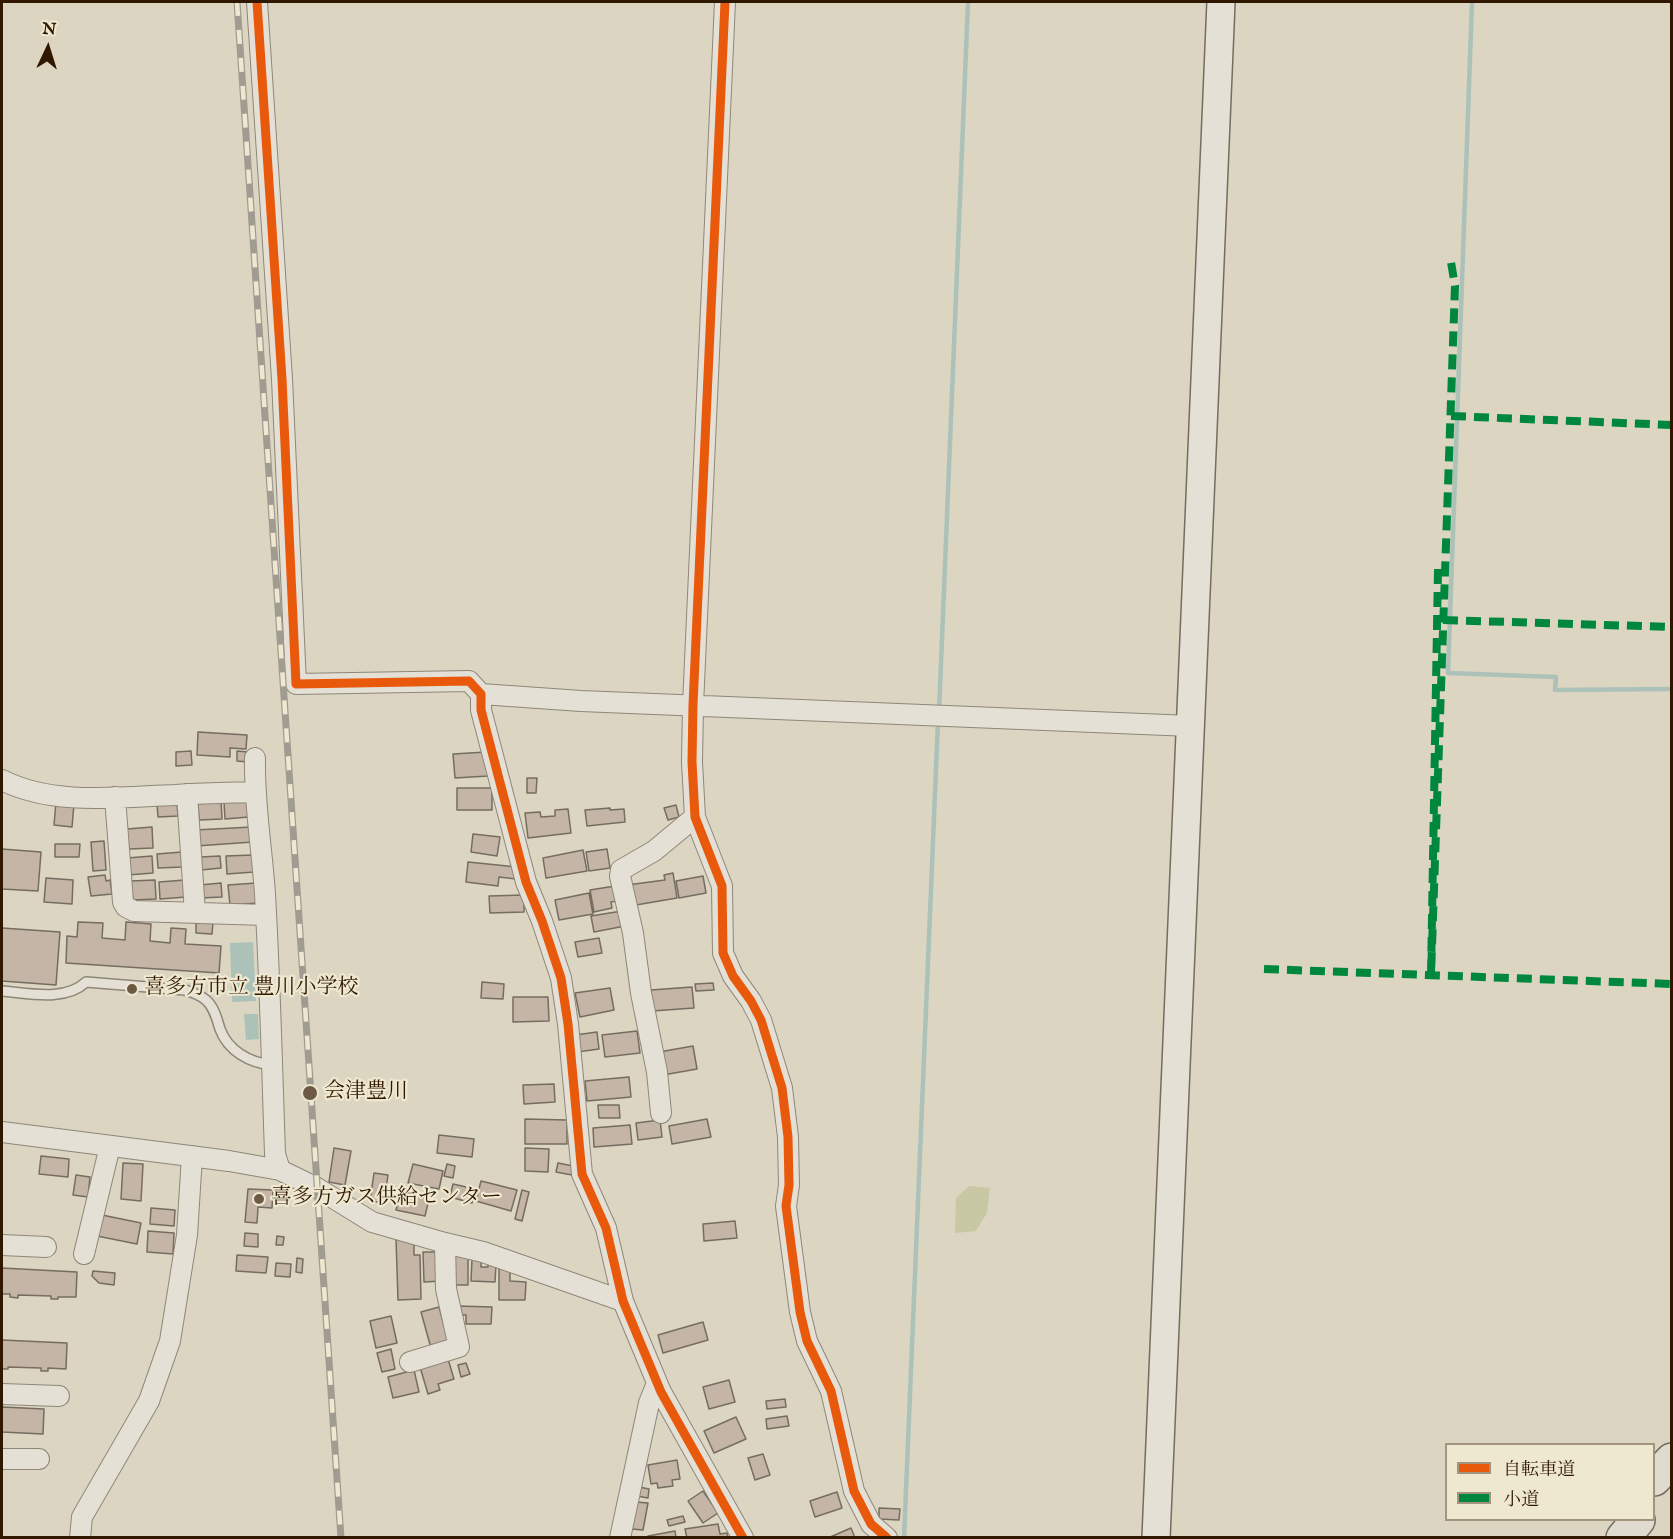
<!DOCTYPE html>
<meta charset="utf-8">
<style>
body{margin:0}
#map{position:relative;width:1673px;height:1539px;overflow:hidden;background:#dcd5c1;font-family:"IM FELL English","Noto Serif JP",serif}
canvas{display:block}
.frame{position:absolute;inset:0;border:3px solid #301800;pointer-events:none}
.legend{position:absolute;left:1445px;top:1443px;width:210px;height:78px;box-sizing:border-box;background:#efe8d0;border:2px solid #a3957d;margin:0;padding:8px 10px;list-style:none;font-size:18px;color:#301800}
.legend li{display:flex;align-items:center;gap:12px;height:30px}
.legend b{width:30px;border:2px solid #a3957d}
.north{position:absolute;left:18px;top:18px;width:60px;height:60px;-webkit-text-stroke:4px #efe8d0;paint-order:stroke;rotate:4deg;font-size:16px;font-weight:700;line-height:24px;text-align:center;color:#301800}
.north::after{content:'';display:block;margin:auto;width:21px;height:27px;background:#301800;clip-path:polygon(50% 0,100% 100%,50% 72%,0 100%)}
</style>
<div id="map">
<canvas width="1673" height="1539"></canvas>
<div class="frame"></div>
<ul class="legend">
<li><b style="height:8px;background:#e8590c"></b>自転車道</li>
<li><b style="height:8px;background:#00873e"></b>小道</li>
</ul>
<div class="north">N</div>
</div>
<script>
const g = document.querySelector('canvas').getContext('2d');
g.lineJoin = 'round';
function fillPath(path, color) {
  g.fillStyle = color;
  g.fill(path, 'evenodd');
}
function stroke(path, color, width, dash) {
  g.strokeStyle = color;
  g.lineWidth = width;
  g.lineCap = dash ? 'butt' : 'round';
  g.setLineDash(dash || []);
  g.stroke(path);
}
function drawText(font, color, halo, rows, align = 'center') {
  g.font = font + ' "IM FELL English","Noto Serif JP",serif';
  g.lineWidth = 4.5;
  g.setLineDash([]);
  g.textBaseline = 'middle';
  g.strokeStyle = halo;
  g.fillStyle = color;
  for (const [text, x, y, turn = 0] of rows) {
    g.save();
    g.translate(x, y);
    g.rotate((+turn || 0) * Math.PI / 180);
    g.textAlign = isNaN(turn) ? turn : align;
    if (halo) g.strokeText(text, 0, 0);
    g.fillText(text, 0, 0);
    g.restore();
  }
}
fillPath(new Path2D(`
 M969,1186l21,2 -3,25 -11,18 -21,2 1,-35z`), '#c8c9a4');
fillPath(new Path2D(`
 M253,942l3,59 -24,1 -2,-59z
 M244,1014h14l1,25 -13,1z`), '#acc2b8');
stroke(new Path2D(`
 M1472,2l-24,671 108,4 -1,13 117,-1
 M939,712l29,-710
 M904,1538l34,-817`), '#acc2b8', 4.5);
const building = new Path2D(`
 M198,732l49,3 -1,14 -16,-1v9l-33,-2z
 M191,751l1,14 -16,1v-14z
 M237,751l11,1v10l-11,-1z
 M486,752l2,24 -33,2 -2,-24z
 M527,778h10l-1,15h-9z
 M457,788h35v22h-35z
 M247,800l2,17 -24,2 -1,-17z
 M221,801l1,18 -23,1 -1,-17z
 M56,802l18,2 -2,23 -18,-2z
 M177,803l1,13 -20,1 -1,-13z
 M676,805l3,12 -11,3 -4,-12z
 M610,808v2l14,-1 1,13 -38,4 -2,-16z
 M568,809l3,24 -43,5 -3,-25 15,-1 1,5 14,-1v-6z
 M152,827l1,21 -24,1 -2,-20z
 M252,827l1,15 -57,4 -1,-16z
 M473,834l27,3 -3,19 -26,-4z
 M104,841l2,29 -13,1 -2,-29z
 M55,844h25l-1,13h-24z
 M2,849l39,3 -3,39 -36,-2z
 M607,849l3,19 -21,3 -3,-19z
 M583,850l4,21 -41,7 -3,-20z
 M182,852l1,15 -25,1 -1,-14z
 M253,855l1,17 -27,2 -1,-18z
 M152,856l1,17 -25,2 -1,-17z
 M220,856l1,12 -20,2 -1,-13z
 M468,862l49,5 -1,12 -17,-2 -1,9 -32,-4z
 M673,873l4,25 -47,8 -3,-21 38,-5 -1,-5z
 M105,875l1,6 4,-1 2,14 -21,2 -3,-19z
 M703,876l3,17 -27,5 -3,-17z
 M46,878l27,2 -1,24 -28,-2z
 M155,880l1,19 -23,1 -2,-19z
 M185,880l1,17 -26,2 -1,-17z
 M221,883l1,14 -22,1v-13z
 M256,883l2,20 -28,2 -2,-20z
 M615,886l2,15 -6,1 1,6 -18,4 -4,-22z
 M589,893l4,21 -34,6 -4,-20z
 M524,895v17l-34,1 -1,-17z
 M622,911l3,15 -31,6 -3,-16z
 M78,922l25,1 -1,15 23,2 1,-18 25,2 -1,17 20,2 1,-15 15,1 -1,15 36,2 -2,27 -153,-10 1,-27 10,1z
 M196,923h17l-1,11 -16,-1z
 M2,928l58,4 -4,53 -54,-4z
 M599,938l3,15 -24,4 -3,-15z
 M482,982l22,2 -1,15 -22,-1z
 M713,983l1,7 -18,1 -1,-7z
 M692,987l2,21 -42,3 -1,-21z
 M610,988l4,22 -34,7 -5,-24z
 M513,997h35l1,24 -36,1z
 M637,1031l3,22 -35,4 -3,-22z
 M597,1032l2,17 -22,3 -2,-17z
 M693,1046l4,23 -34,6 -4,-23z
 M629,1077l2,20 -44,4 -2,-20z
 M554,1084l1,18 -31,2 -1,-19z
 M598,1105h21l1,13h-21z
 M525,1119l42,1v24h-42z
 M707,1119l4,18 -39,7 -3,-18z
 M660,1120l2,17 -24,3 -2,-17z
 M630,1125l2,19 -38,3 -1,-19z
 M439,1135l35,4 -2,18 -35,-4z
 M334,1148l17,3 -6,34 -16,-3z
 M525,1148l24,1 -1,23 -23,-1z
 M41,1156l28,3 -1,18 -29,-3z
 M123,1163l20,1 -2,37 -20,-2z
 M558,1163l15,3 -1,9 -16,-3z
 M413,1164l30,7 -4,18 -31,-6z
 M447,1164l8,2 -2,12 -9,-2z
 M374,1173l14,2 -4,28 -14,-2z
 M76,1175l14,2 -2,20 -15,-2z
 M481,1181l36,9 -6,21 -35,-10z
 M453,1184l22,5 -3,14 -22,-6z
 M248,1189l25,1 -1,18 -14,-1 -1,16 -12,-1z
 M522,1190l7,2 -7,29 -7,-2z
 M400,1193l29,6 -4,17 -29,-6z
 M151,1208l24,2 -1,16 -24,-2z
 M102,1215l39,8 -4,21 -40,-8z
 M735,1221l2,17 -33,3 -1,-17z
 M148,1231l26,2 -1,21 -26,-2z
 M245,1233l13,1v13l-14,-1z
 M277,1236l7,1 -1,8h-7z
 M414,1238v17h6l1,44 -23,1 -2,-61z
 M423,1252h17l1,29 -17,1z
 M452,1252h16v33h-16z
 M237,1255l31,2 -2,16 -30,-2z
 M297,1258l6,1 -1,14 -6,-1z
 M472,1259l9,1v7h7v-3h8l-1,18 -24,-1z
 M276,1263l15,1 -1,13 -15,-1z
 M2,1268l75,4 -1,25h-18v2h-7v-3l-33,-1v3l-8,-1v-3h-8z
 M499,1268l11,1v12l16,1 -1,18h-26z
 M93,1271l22,2 -1,12 -15,-2 -7,-7z
 M457,1306l35,1 -1,17h-25v-9h-9z
 M439,1307l10,36 -18,5 -10,-36z
 M391,1316l6,27 -21,5 -6,-27z
 M703,1322l5,18 -45,13 -5,-18z
 M2,1340l65,3 -1,26 -18,-1v3h-7v-3l-33,-1v2h-6z
 M391,1349l4,20 -13,3 -5,-19z
 M448,1359l6,20 -16,5 2,6 -12,4 -8,-27z
 M466,1363l4,11 -9,3 -3,-12z
 M414,1370l5,22 -26,6 -5,-21z
 M729,1380l6,22 -26,7 -6,-22z
 M785,1399l1,8 -19,2 -1,-8z
 M2,1407l42,2 -1,25 -41,-2z
 M787,1416l2,10 -22,3 -1,-10z
 M736,1417l10,22 -32,14 -10,-22z
 M763,1454l7,21 -15,5 -7,-22z
 M677,1460l3,19 -8,1 1,6 -15,2 -1,-5 -6,1 -3,-19z
 M639,1487l10,2 -1,9 -11,-2z
 M703,1491l15,22 -15,10 -15,-22z
 M837,1492l5,16 -27,9 -5,-16z
 M636,1502l12,1 -5,27 -11,-1z
 M879,1508l21,1 -1,11 -20,-1z
 M683,1516l2,6 -16,4 -2,-6z
 M718,1524l2,10 7,-1 1,5h-41l-2,-9z
 M851,1528l4,10h-27z
 M675,1531l1,7h-28v-2z`);
fillPath(building, '#c5b5a7');
stroke(building, '#756d60', 1.5);
const lane = new Path2D(`
 M2,991c26,2 63,11 84,-9l99,8c7,2 15,5 21,10 8,7 11,19 14,29 8,22 30,34 52,36`);
const street = new Path2D(`
 M257,2l25,377 14,305 173,-3 12,13v16l45,172 16,39 19,57 7,46 14,150 24,54 17,73 38,91 82,146
 M725,2l-32,703 -1,57 3,55 27,69 1,67 10,23 18,25 10,19 21,68 6,49 1,48 -3,21 14,106 7,29 24,50 23,100 17,33 16,14
 M481,694l100,7 610,25
 M255,758c-1,46 7,91 10,136 5,87 7,173 10,260l5,16
 M2,780c51,26 117,17 173,15 27,-2 53,-2 79,-3
 M187,794l8,119
 M115,797l8,105 3,5 8,4 132,4
 M661,1113l-4,-41 -16,-79 -8,-60 -13,-57 1,-6 33,-19 41,-34
 M2,1132l227,29 51,9 37,18 55,34 73,21 38,9 140,49
 M2,1245l44,2
 M84,1254l26,-108
 M410,1362l49,-15 -13,-58 -1,-46
 M2,1394l57,2
 M2,1459h37
 M80,1538l2,-21 67,-116 21,-60 17,-106 5,-79
 M620,1538l29,-135 8,-20`);
const secondary = new Path2D(`
 M1156,1538l65,-1536`);
const highway = new Path2D(`
 M1654,1479l18,-19
 M1623,1538l15,-18`);
stroke(lane, '#8e8779', 12);
stroke(street, '#8e8779', 22);
stroke(secondary, '#756d60', 30);
stroke(highway, '#756d60', 36);
stroke(lane, '#e4e0d6', 9);
stroke(street, '#e4e0d6', 20);
stroke(secondary, '#e4e0d6', 27);
stroke(highway, '#dfdbcf', 33);
const rail = new Path2D(`
 M237,2l104,1536`);
stroke(rail, '#a19c91', 7);
stroke(rail, '#efe8d0', 4.5, [14]);
stroke(new Path2D(`
 M1451,416l221,9
 M1438,569l-7,406 24,-689 -5,-30
 M1443,620l229,7
 M1264,969l408,15`), '#00873e', 8, [15, 8]);
stroke(new Path2D(`
 M257,2l25,377 14,305 173,-3 12,13v16l45,172 16,39 19,57 7,46 14,150 24,54 17,73 38,91 82,146
 M725,2l-32,703 -1,57 3,55 27,69 1,67 10,23 18,25 10,19 21,68 6,49 1,48 -3,21 14,106 7,29 24,50 23,100 17,33 16,14`), '#e8590c', 9);
for (const [x, y, r, color] of [
 [132,989,6,"#6c5a44"],
 [310,1093,8,"#6c5a44"],
 [259,1199,6,"#6c5a44"]
]) {
  const dot = new Path2D();
  dot.arc(x, y, r, 0, 2 * Math.PI);
  g.fillStyle = color;
  g.fill(dot);
  stroke(dot, '#efe8d0', 2);
}
drawText('21px', '#301800', '#efe8d0', [
 ["喜多方市立 豊川小学校",144,989],
 ["会津豊川",324,1093],
 ["喜多方ガス供給センター",271,1199]
], 'left');
</script>
